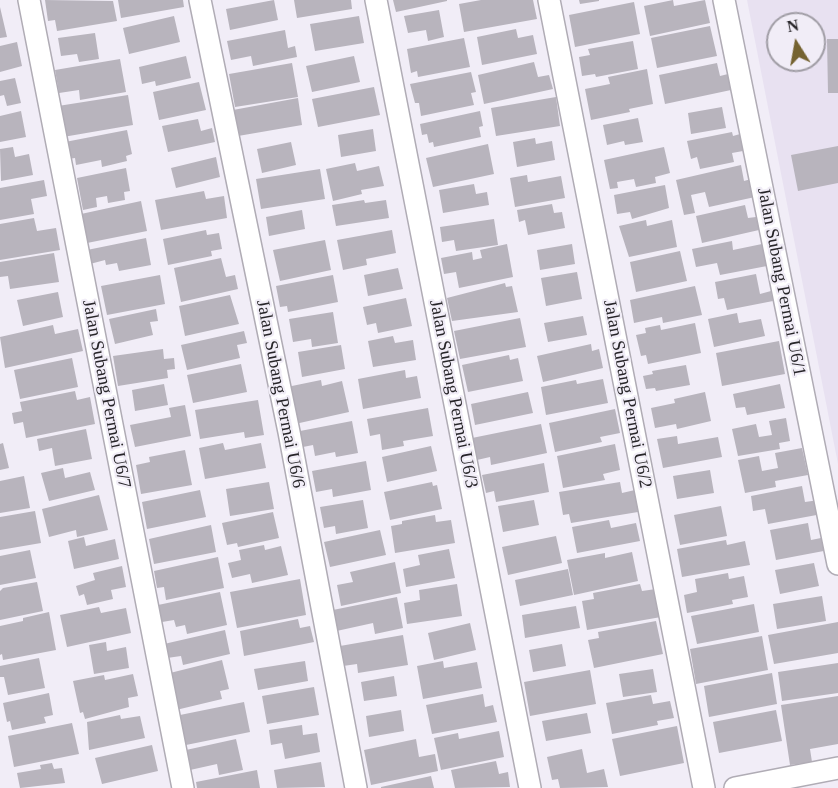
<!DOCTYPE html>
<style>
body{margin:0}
#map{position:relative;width:838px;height:788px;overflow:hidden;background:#f1edf7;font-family:"Times New Roman",serif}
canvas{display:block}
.north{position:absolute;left:766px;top:12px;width:60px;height:60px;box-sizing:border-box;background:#f1edf7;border:2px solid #a09da5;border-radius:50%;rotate:349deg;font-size:16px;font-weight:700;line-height:24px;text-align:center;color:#272529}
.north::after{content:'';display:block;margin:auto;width:21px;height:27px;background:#756331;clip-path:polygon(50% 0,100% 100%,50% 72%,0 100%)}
</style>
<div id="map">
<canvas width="838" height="788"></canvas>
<div class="north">N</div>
</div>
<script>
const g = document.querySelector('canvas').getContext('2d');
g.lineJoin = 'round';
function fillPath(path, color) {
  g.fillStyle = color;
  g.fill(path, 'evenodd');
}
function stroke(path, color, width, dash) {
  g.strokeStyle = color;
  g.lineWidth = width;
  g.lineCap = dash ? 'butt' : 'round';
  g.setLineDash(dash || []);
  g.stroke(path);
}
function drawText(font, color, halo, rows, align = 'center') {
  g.font = font + ' "Times New Roman",serif';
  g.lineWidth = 4.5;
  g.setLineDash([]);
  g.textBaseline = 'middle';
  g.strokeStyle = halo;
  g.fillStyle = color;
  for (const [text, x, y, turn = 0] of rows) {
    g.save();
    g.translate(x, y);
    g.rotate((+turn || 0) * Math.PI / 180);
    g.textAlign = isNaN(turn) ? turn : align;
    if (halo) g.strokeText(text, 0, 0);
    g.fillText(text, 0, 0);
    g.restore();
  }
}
fillPath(new Path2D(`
 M747,0h91v464zM778,24h36v36h-36z`), '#e8e1f1');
fillPath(new Path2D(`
 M45,0l68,1 4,20 -60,10 -2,-11 -7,1z
 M118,0h65l1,7 -63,11z
 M274,0l4,20 -48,10 -4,-21z
 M294,0h57l1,9 -55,9z
 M393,0h54v1l-51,11z
 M481,0h52l4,19 -73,13 -5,-28z
 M579,0h20v1l-19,3z
 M673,0l1,6 31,-6 5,23 -60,13 -6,-30z
 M634,2l6,32 -65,13 -6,-32z
 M0,7l7,30 -7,1z
 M439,10l5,27 -16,4 -2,-11 -18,3 -4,-17z
 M174,16l6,26 -51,12 -6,-26z
 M359,16l5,27 -49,8 -5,-27z
 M710,26l7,30 -60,12 -6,-30z
 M516,29l2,9 15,-3 4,19 -55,11 -5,-28z
 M285,30l3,18 7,-2 2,11 -44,9 -2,-10 -20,4 -4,-19z
 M95,33l4,26 -20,3 -2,-8 -16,2 -3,-18z
 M464,38l6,29 -52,10 -1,-6 -6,2 -4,-24z
 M827,39h11v54h-10z
 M633,41l5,28 -42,8 -1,-3 -13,2 -3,-19 11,-2 -2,-6z
 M17,42l5,24 -22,6v-26z
 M186,56l5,22 -35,8 -1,-5 -13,3 -3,-17z
 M354,56l6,26 -48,10 -6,-26z
 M120,59l6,33 -46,8 -1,-10 -20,3 -4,-23z
 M534,62l4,15 11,-2 4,14 -69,15 -6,-29z
 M292,63l6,34 -63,10 -6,-33z
 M717,63l3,13 8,-2 3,16 -66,14 -6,-29z
 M647,69l6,35 -24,5 1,3 -39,8 -6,-31 25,-5 -2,-7z
 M471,72l5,20 -5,1 3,12 -53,11 -2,-13h-4l-5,-19z
 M15,78l6,25 -14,3 -3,-11 -4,1v-15z
 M199,82l7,28 -47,10 -6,-28z
 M374,87l6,28 -62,12 -6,-28z
 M128,95l5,30 -70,12 -5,-31z
 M556,97l4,29 -64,10 -5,-28z
 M298,98l4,27 -64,11 -5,-26z
 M722,107l4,21 -35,6 -3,-21z
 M21,111l5,26 -26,5v-26z
 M480,111l3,15 -4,1 2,10 -47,10 -1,-5 -4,1 -2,-9 -5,1 -2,-11z
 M638,118l5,24 -18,3 -1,-4 -17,4 -4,-20z
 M198,119l3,12 11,-3 3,14 -47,10 -6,-26z
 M373,129l3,22 -35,6 -3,-22z
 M127,130l5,24 -6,2 1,5 -25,6 -1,-7 -25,5 -1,-7 -7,1 -3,-17z
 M732,132l1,4 7,-2 3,17 -11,2 2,9 -34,7 -3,-12 -6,2 -4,-18z
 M535,138l1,6 16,-3 3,19 -38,7 -4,-25z
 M291,142l5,23 -34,8 -5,-24z
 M488,144l6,30 -61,13 -7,-29z
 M838,146v37l-40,8 -7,-36z
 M13,147l2,10 14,-3 4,21 -32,6 -1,-32z
 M664,147l6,26 -15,4 1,6 -20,4 -2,-8 -17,3 1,6 -8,1 -6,-29z
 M216,157l4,20 -44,11 -5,-20z
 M355,163l2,8 22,-5 5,20 -23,4 1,4 -29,7 -7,-32z
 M741,165l3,16 7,-2 4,18 -46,10 -4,-15 -14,3 4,18 -11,2 -8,-35z
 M126,168l4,23 -6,1 1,8 -17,3 -1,-7 -11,2 1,9 -14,3 -6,-32z
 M320,169l5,30 -64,10 -5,-30z
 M527,175l1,7 33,-6 4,22 -50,9 -5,-29z
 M44,180l3,16 -16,3 3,15 -34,6v-32z
 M474,184l2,10 11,-2 2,13 -46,8 -4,-23z
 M665,185l4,23 -37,11 -2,-7 -13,2 -3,-19z
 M204,191l2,8 18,-3 3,22 -66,12 -6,-30z
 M364,200l1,3 21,-3 3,18 -53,8 -4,-21z
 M141,201l6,30 -60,12 -6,-29z
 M552,204l2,9 8,-1 3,16 -37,7 -3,-15 -6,2 -2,-12z
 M745,205l3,13 8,-1 3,13 -57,13 -6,-27z
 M302,210l3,19 -36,7 -3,-19z
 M34,218l3,13 19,-3 4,22 -60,10v-36z
 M494,219l4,26 -42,6 -2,-11 -12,2 -2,-15z
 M646,220l1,6 25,-6 5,27 -48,10 -10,-31z
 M206,230l1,5 12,-2 3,16 -11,2 1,5 -44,9 -5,-26z
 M392,230l4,23 -30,6 1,6 -24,5 -6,-30z
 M146,238l5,27 -32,6 -2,-8 -11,2 -1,-5 -15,4 -3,-14z
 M325,240l6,30 -51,11 -7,-31z
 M732,241l1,9 29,-6 5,22 -47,9 -3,-12 -21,4 -4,-18z
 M507,244l6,33 -54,11 -3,-16 -12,2 -3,-16 31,-6 1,8 9,-2 -2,-8z
 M572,244l3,20 -35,6 -3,-20z
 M680,251l7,30 -51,11 -6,-30z
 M54,253l5,29 -49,7 -2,-13 -8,1v-15z
 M221,258l5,19 9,-2 3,14 -57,13 -7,-34z
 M398,268l5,21 -35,7 -4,-21z
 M577,272l5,27 -36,7 -5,-28z
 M756,274l4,20 11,-3 2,10 -46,9 -3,-12 -6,1 -3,-17z
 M160,275l5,29 -58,11 -6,-29z
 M333,275l5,27 -50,10 -1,-6 -7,1 -4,-21z
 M505,283l1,4 6,-1 6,26 -66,9 -5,-23z
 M695,286l7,29 -39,8 -1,-6 -28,6 -4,-23z
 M58,292l5,25 -40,9 -6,-26z
 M230,295l9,29 -54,12 -6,-30z
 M406,298l6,28 -34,7 -2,-10 -9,2 -4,-18z
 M156,309l2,12 -8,1 3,13 -38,9 -6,-25z
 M333,312l5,31 -26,4 -1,-8 -18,3 -4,-23z
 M737,313l2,10 22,-4 4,17 -51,11 -6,-28z
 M583,316l4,19 -39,7 -4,-19z
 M520,318l6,29 -66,12 -6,-28z
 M695,323l6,30 -53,11 -2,-9 -5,1 -5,-21 10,-2 -1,-5 15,-3 1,5z
 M53,325l2,9 23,-5 5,22 -78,17 -5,-31z
 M244,331l3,12 -10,2 3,13 -53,12 -6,-25z
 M393,336l2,7 18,-3 3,20 -43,7 -5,-26z
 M779,341l6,33 -63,12 -6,-33z
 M591,344l1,7 7,-2 4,19 -60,14 -6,-26z
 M341,345l4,24 -43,8 -4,-25z
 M163,349l1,10 10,-1 1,11 -8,1 1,8 -50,8 -5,-30z
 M509,355l1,5 8,-2 5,23 -55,11 -6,-27z
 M72,358l6,29 -58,12 -6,-29z
 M241,364l6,28 -54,11 -6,-28z
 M686,365l4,20 -34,6 -1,-3 -9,1 -3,-13 10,-2 -1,-3z
 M405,370l1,8 11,-2 4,22 -58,11 -5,-30z
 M603,379l5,24 -62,12 -5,-28 35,-7 1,4z
 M321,380l1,6 20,-5 7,31 -54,12 -8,-37z
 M164,384l4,21 -33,6 -3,-21z
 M780,384l5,24 -38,7 -2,-8 -9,1 -3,-14z
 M75,391l2,9 13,-3 5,27 -69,14 -3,-16 -9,2 -2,-11 10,-2 -2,-9z
 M528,392l5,21 -58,12 -4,-21z
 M705,392l6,29 -34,8 -1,-5 -21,4 -4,-20 24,-5 -1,-4z
 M258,400l6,35 -19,3 -1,-6 -44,7 -5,-29z
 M185,405l6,31 -56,11 -5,-22 41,-8 -2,-9z
 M428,408l5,28 -30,5 1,5 -22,4 -2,-16 -10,2 -3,-17z
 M615,409l5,24 -20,4 2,5 -47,10 -6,-29z
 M786,418l4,23 -11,2 1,6 -42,7 -6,-27 24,-5 3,13 13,-2 -3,-14z
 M352,421l6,32 -22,4 -1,-5 -20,4 -2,-11 -10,2 -3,-16z
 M541,424l6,29 -56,12 -1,-8 -13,3 -5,-22z
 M86,429l6,30 -37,7 -3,-18 -13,3 -2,-12z
 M677,436l1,8 40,-7 4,20 -59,11 -6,-29z
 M3,443l6,25 -9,2v-26z
 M223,443l2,7 36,-7 5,25 -61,11 -6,-31z
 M615,444l5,26 -17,4 2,6 -42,8 -6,-32z
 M431,446l6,25 -50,11 -5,-25z
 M802,448l6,27 -33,6 1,6 -31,6 -7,-33 21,-4 3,15 16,-3 -3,-15z
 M185,450l7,35 -51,9 -5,-29 14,-3 -1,-5z
 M366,461l5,29 -38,7 -1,-8 -16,3 -4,-21z
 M544,463l5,29 -53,10 -2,-11 -8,2 -4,-18z
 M63,468l2,10 25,-6 5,18 -46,11 -8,-28z
 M710,470l4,23 -37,6 -4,-23z
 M24,476l6,32 -30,5v-32z
 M269,482l5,27 -44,7 -4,-27z
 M432,482l1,4 4,-1 5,24 -52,11 -6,-28z
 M620,482l2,11 13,-3 3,22 -67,11 -2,-9 -6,1 -4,-23z
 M802,486l3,16 14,-2 3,14 -54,10 -3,-15 -12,2 -2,-15z
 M200,490l6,27 -59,12 -5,-27z
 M99,495l9,35 -31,7 -1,-7 -27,7 -7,-28z
 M363,500l5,28 -32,6 -1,-8 -11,2 -4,-21z
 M534,500l5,25 -36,7 -5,-26z
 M721,506l6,30 -47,9 -6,-30z
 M35,511l6,32 -41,7v-33z
 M273,512l6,26 -41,9 -1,-4 -10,2 -5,-22z
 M435,515l1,7 15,-2 4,23 -60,10 -4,-27 11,-2v-3z
 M609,520l2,8 25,-5 4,18 -63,12 -5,-26z
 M808,523l3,17 15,-3 3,13 -53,10 -6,-30z
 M211,525l5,27 -62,12 -5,-25z
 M380,530l6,25 -56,12 -6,-25z
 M556,536l6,27 -54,12 -6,-28z
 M84,537l2,9 29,-7 4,20 -45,10 -6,-28z
 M726,540l1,5 18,-4 5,24 -68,12 -5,-28z
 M264,545l1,5 16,-4 7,29 -36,8 -2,-9 -18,4 -4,-15 13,-3 -2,-10z
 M449,549l6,29 -49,9 -3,-18 17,-4 -2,-10z
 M30,550l6,28 -36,7v-29z
 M632,552l6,29 -64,14 -7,-35 38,-7v5z
 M218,557l6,31 -58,12 -2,-13 -7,1 -3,-17z
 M395,562l6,31 -60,13 -4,-21 16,-3 -3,-10z
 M814,563l5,23 -39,8 -5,-24z
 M122,566l4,21 -15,3 2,9 -26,6 -3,-11 -5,2 -3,-10 19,-6 -2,-7z
 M568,569l5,26 -53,11 -5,-26z
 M728,573l1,6 15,-3 4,21 -16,3 1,4 -46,9 -3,-18 13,-3 -2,-13z
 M300,579l6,36 -69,13 -7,-36z
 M37,582l6,29 -43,9v-29l3,-3z
 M457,584l5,32 -55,8 -3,-21 16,-3 -1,-10z
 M640,584l2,7 14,-2 5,28 -74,13 -5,-29 12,-2 -1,-6z
 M220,592l7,33 -40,9 -2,-9 -9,2 -2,-7 -12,2 -4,-17z
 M822,596l4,25 -49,8 -4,-25z
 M397,597l6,31 -28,6 -2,-11 -41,9 -4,-21z
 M754,604l5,28 -62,12 -6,-28z
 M576,606l4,22 -55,10 -3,-23z
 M99,607l2,6 25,-5 5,25 -64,14 -7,-32z
 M49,612l7,38 -53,10 -1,-6 -2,1v-29l23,-5v-3z
 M298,619l2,9 10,-2 4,16 -70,14 -4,-25z
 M656,621l7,33 -69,14 -6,-28 11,-2 -1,-6z
 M838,622v31l-64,11 -6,-29z
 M470,623l6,27 -42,10 -6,-27z
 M225,630l5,24 -47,11 -2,-9 -14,2 -3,-14z
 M403,635l5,30 -50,8 -1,-9 -14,2 -3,-20z
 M762,636l6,34 -72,14 -6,-35z
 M106,642l1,9 19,-4 3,21 -35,6 -5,-29z
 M562,644l4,22 -33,6 -4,-22z
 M39,658l6,30 -37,7 -4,-18h-4v-11z
 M222,660l7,29 -9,2 2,8 -46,11 -6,-37z
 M305,661l3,20 -50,9 -4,-21z
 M443,661l1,7 33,-6 5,26 -59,11 -6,-33z
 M838,663v30l-56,8 -4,-29z
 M653,669l4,23 -34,5 -4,-23z
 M590,670l6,34 -66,12 -6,-34z
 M772,673l5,31 -68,13 -5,-31z
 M133,674l5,22 -10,2 1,9 -44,12 -2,-7 -3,1 -7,-32 31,-6 1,5z
 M394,676l3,20 -33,5 -3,-19z
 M314,687l5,28 -52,9 -5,-28z
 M49,693l4,22 -9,2 2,6 -34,7 -2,-9 -3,1 -4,-19z
 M483,694l2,13 8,-2 4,17 -65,12 -6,-29z
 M651,695l2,9 17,-3 4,17 -17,3 1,4 -46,9 -6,-31z
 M838,696v48l-28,5 2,13 -22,3 -9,-60z
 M244,702l6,30 -64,13 -6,-30z
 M401,710l3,21 -35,6 -3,-21z
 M776,710l6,31 -63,12 -6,-31z
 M587,713l4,20 -45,8 -4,-20z
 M120,715l1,4 19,-3 5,22 -56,12 -2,-28z
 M72,723l7,31 -65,13 -6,-31z
 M302,725l1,10 14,-2 3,19 -35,7 -3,-16 -11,2 -2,-15z
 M677,726l7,37 -64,13 -8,-37z
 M499,731l5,26 -63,13 -7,-32 24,-5 1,6z
 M236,739l7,31 -24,5 -2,-11 -27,6 -4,-20z
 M416,739l3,18 16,-3 3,17 -67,14 -7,-35z
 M152,745l6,26 -56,13 -7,-26z
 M582,749l5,24 17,-4 4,18 -48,1 -2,-9 -6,1 -5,-23z
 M496,761l3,13 9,-2 2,15 -55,1 -4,-18z
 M321,762l4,25 -48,1 -3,-18z
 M52,763l2,6 8,-1 3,15 -45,5 -3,-15 24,-4 -1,-4z
 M257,770l3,18h-63l-1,-6z
 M431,776l3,12h-53v-1z`), '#b8b4bd');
const minor = new Path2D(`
 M29,0l154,788
 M200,0l89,432 67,356
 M376,0l154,788
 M549,0l155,788
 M724,0l114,564
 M735,788l103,-20`);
stroke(minor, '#b0acb5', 24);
stroke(minor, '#fff', 21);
drawText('18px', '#272529', '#f1edf7', [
 ["Jalan Subang Permai U6/1",781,282,79],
 ["Jalan Subang Permai U6/7",106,394,79],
 ["Jalan Subang Permai U6/6",280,394,79],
 ["Jalan Subang Permai U6/3",453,394,79],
 ["Jalan Subang Permai U6/2",627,394,79]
]);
</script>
